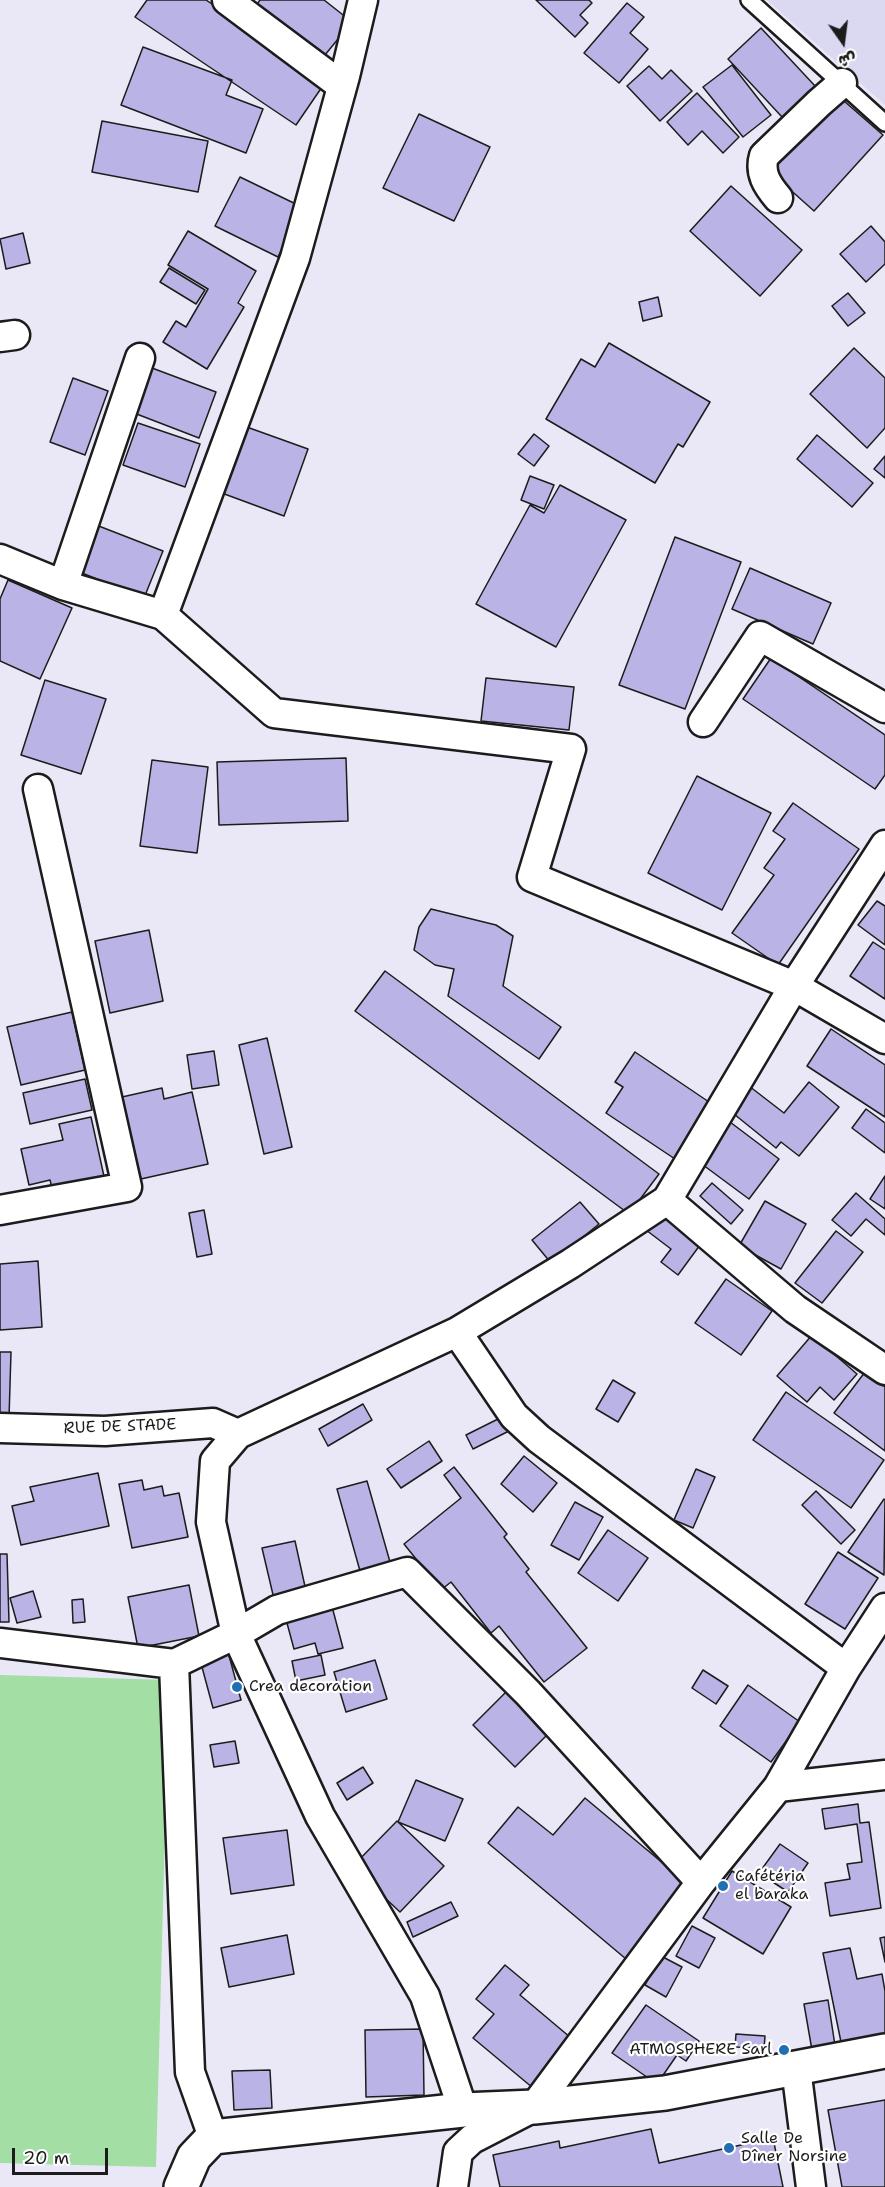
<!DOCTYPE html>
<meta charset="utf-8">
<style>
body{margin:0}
#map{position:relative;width:885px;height:2187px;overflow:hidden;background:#eae8f7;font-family:"Shantell Sans","Playpen Sans Arabic",sans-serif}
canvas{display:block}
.north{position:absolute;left:813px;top:12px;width:60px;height:60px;-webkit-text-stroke:4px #fff;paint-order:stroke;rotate:166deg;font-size:16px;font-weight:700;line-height:24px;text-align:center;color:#1c1c1c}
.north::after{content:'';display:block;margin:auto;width:21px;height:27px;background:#1c1c1c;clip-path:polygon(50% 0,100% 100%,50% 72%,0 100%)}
.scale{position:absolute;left:12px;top:2148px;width:96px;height:27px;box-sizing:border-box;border:3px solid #1c1c1c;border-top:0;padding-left:8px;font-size:18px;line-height:21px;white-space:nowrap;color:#1c1c1c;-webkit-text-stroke:4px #fff;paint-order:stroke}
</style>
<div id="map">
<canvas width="885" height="2187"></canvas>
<div class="north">ش</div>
<div class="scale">20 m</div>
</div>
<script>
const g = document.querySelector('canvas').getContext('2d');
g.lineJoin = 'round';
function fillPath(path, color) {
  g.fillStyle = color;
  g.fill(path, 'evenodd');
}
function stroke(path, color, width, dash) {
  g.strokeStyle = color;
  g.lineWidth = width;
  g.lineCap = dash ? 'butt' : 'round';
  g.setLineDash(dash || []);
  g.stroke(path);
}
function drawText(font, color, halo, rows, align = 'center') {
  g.font = font + ' "Shantell Sans",sans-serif';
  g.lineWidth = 4.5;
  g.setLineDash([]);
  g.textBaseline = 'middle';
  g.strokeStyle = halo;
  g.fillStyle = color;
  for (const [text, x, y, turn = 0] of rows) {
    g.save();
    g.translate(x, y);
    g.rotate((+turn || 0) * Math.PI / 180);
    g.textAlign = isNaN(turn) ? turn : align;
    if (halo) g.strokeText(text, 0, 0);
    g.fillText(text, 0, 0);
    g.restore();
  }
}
fillPath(new Path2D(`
 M767,0h118v105z`), '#dbd8f2');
fillPath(new Path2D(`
 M0,1675l169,5 -13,487 -156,-4z`), '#a3dea5');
const building = new Path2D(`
 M147,0h59l71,48 -4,6 49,33 -26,38 -161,-108z
 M260,0h64l28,22 -32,39 -66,-53z
 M536,0h53l3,3 -12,12 8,8 -13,14z
 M627,3l17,14 -14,16 18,16 -29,34 -35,-30z
 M761,28l55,59 -33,31 -55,-59z
 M143,47l89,33 -6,15 37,14 -17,44 -125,-48z
 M732,65l39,50 -28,22 -40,-50z
 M649,66l13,13 9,-9 21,21 -32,30 -33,-35z
 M697,93l42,44 -16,16 -21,-22 -14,14 -21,-23z
 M836,94l47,41 -69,76 -47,-42z
 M419,114l71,33 -36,74 -71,-33z
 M102,121l106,20 -10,51 -106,-20z
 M240,177l62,30 -24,50 -63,-31z
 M731,186l71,64 -42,46 -70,-65z
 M871,226l14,16v22l-19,18 -26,-28z
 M188,231l68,40 -18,32 6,4 -37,62 -44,-27 13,-21 10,6 22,-38 -40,-24z
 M23,233l7,30 -24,6 -6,-30z
 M169,268l36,22 -9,14 -36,-22z
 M848,293l17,20 -17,13 -16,-20z
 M658,297l4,19 -19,5 -4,-19z
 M609,343l101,59 -27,45 -5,-3 -23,39 -109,-64 35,-60 14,8z
 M854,348l31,30v50l-18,20 -57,-54z
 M152,368l64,24 -17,46 -65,-25z
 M73,378l35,13 -23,64 -35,-13z
 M138,423l62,21 -15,43 -62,-22z
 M244,426l64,23 -24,67 -65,-24z
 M534,434l15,12 -15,20 -16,-12z
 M817,435l56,48 -21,24 -55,-48z
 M885,456v22l-11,-9z
 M530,476l24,9 -10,24 -23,-9z
 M560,485l66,35 -70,127 -80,-43 54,-99 14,8z
 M91,523l72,28 -19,47 -72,-29z
 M675,537l66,25 -56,147 -66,-24z
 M750,568l81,35 -18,41 -81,-35z
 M8,580l64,28 -32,71 -40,-18v-62z
 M771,658l114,77v40l-10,14 -132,-90z
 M486,678l88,9 -5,43 -88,-9z
 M45,680l61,19 -25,75 -60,-19z
 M346,758l2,63 -129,4 -2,-63z
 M152,760l56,7 -11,86 -57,-7z
 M697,776l74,37 -49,97 -74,-37z
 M793,803l66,46 -81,116 -46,-32 42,-58 -10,-7 21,-29 -12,-8z
 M877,901l8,5v39l-27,-20z
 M431,909l65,16 17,11 -10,50 58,41 -22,32 -91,-63 6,-27 -19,-4 -21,-15 5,-23z
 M149,930l14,71 -53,12 -15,-72z
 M873,942l12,8v49l-35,-23z
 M385,971l274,203 -30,40 -274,-203z
 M72,1012l13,58 -64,15 -14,-58z
 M831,1029l54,36v52l-78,-51z
 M267,1038l25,109 -28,7 -25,-109z
 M214,1051l5,34 -27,4 -5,-34z
 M635,1052l77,52 -37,55 -69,-46 17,-26 -8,-5z
 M85,1079l7,31 -62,14 -7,-31z
 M809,1082l30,25 -40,49 -18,-14 -5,6 -47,-38 20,-24 35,27z
 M162,1088l2,11 28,-7 16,72 -67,15 -19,-82z
 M866,1109l19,14v30l-33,-25z
 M91,1117l14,64 -52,11 -3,-12 -21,5 -8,-36 42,-9 -4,-16z
 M730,1122l49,37 -30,40 -50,-37z
 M885,1176v33l-15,-10z
 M712,1183l31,27 -12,14 -31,-28z
 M856,1193l29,26v16l-19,-16 -15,17 -19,-16z
 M765,1201l41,23 -25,45 -42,-23z
 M580,1202l19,22 -48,39 -19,-23z
 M204,1210l8,44 -15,3 -8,-44z
 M659,1214l41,31 -22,30 -17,-13 10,-13 -25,-19z
 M836,1231l27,21 -41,51 -27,-20z
 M38,1261l4,66 -42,3v-66z
 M726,1279l46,32 -31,44 -46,-32z
 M812,1335l45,39 -23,26 -14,-13 -13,15 -30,-26z
 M0,1352h11l-2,66h-9z
 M865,1372l20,15v64l-51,-38z
 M613,1380l22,13 -17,29 -22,-13z
 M786,1392l98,68 -33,48 -98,-68z
 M363,1404l9,16 -44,26 -9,-17z
 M504,1416l7,14 -38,19 -7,-14z
 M429,1441l13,20 -41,27 -14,-19z
 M524,1456l33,27 -24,29 -32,-28z
 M454,1467l53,67 -3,3 25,32 -3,3 61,76 -43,34 -45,-56 -8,7 -40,-51 -10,8 -37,-46 57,-46 -17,-23z
 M696,1469l19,8 -22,51 -19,-8z
 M98,1473l11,53 -88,19 -9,-39 22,-5 -4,-14z
 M142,1480l2,10 18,-4 2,10 15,-3 9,44 -56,11 -13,-64z
 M367,1481l25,88 -30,9 -25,-89z
 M816,1491l39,39 -14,14 -39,-39z
 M884,1499l1,1 -1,75 -36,-23z
 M575,1502l28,15 -24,43 -28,-15z
 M608,1530l40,28 -30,43 -40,-28z
 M295,1541l11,50 -32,8 -12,-51z
 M838,1552l40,26 -33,51 -40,-25z
 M0,1554h7l2,68h-9z
 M189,1585l10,51 -61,12 -10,-51z
 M33,1591l8,26 -24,6 -7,-25z
 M83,1599l2,23 -12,1 -1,-23z
 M330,1599l13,49 -25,6 -3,-11 -21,6 -10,-37z
 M227,1648l14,52 -28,8 -14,-52z
 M321,1655l4,20 -29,6 -4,-20z
 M375,1660l12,39 -41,13 -12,-40z
 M703,1670l25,16 -12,18 -24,-16z
 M748,1685l52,37 -29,40 -51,-36z
 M507,1691l42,42 -34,34 -42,-42z
 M235,1741l4,22 -25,4 -4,-22z
 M363,1767l10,16 -26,17 -10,-17z
 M416,1780l47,19 -18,42 -47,-19z
 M585,1798l104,87 -63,74 -138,-116 30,-36 35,28z
 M858,1804l2,19 9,-1 12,86 -51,8 -5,-33 25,-4 -3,-15 15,-2 -5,-38 -32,5 -3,-20z
 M397,1821l47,45 -44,46 -48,-45z
 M287,1830l7,55 -63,9 -8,-56z
 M780,1844l28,19 -20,29 -29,-19z
 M732,1871l59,36 -28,47 -60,-36z
 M451,1902l7,14 -45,21 -6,-15z
 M692,1926l23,12 -16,30 -23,-12z
 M287,1935l7,39 -65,13 -8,-39z
 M885,1937v25l-5,-24z
 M850,1948l7,31 25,-5 3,17v53l-42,8 -20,-99z
 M661,1956l21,11 -16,30 -21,-12z
 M505,1965l24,20 -9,10 57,48 -44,45 -60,-50 21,-24 -18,-15z
 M828,2000l8,52 -23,4 -9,-52z
 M646,2005l53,36 -13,20 -9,-6 -20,29 -45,-31z
 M423,2029l1,66 -58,2 -1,-67z
 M736,2034l29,2 -1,12 -29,-1z
 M270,2070l2,38 -38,2 -2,-39z
 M885,2100v87h-43l-14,-77z
 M651,2129l8,34 114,-25 10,49h-283l-7,-32 66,-14 1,7z`);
fillPath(building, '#b9b4e5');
stroke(building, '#1c1c1c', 1.5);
const lane = new Path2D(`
 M749,0l136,123`);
const street = new Path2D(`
 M227,0l115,86
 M363,0l-18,76 -50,182 -132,357 111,98 297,36 -39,128 262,109 -127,214 -97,64 -113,68 -219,102 -23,27 -4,61 25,112 84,182 105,180 38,114
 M778,198c-11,-13 -19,-25 -14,-42l55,-53 23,-20
 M0,337l15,-2
 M0,559l63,26 100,30
 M63,585l77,-227
 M703,722l57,-86 125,72
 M885,845l-91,141 91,53
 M667,1200l128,109 90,61
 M0,1210l127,-23 -89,-398
 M457,1332l57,84 25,23 307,229
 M0,1428l105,3 108,-8 25,11
 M0,1643l174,21 62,-30 41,-24 130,-38 121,121 173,189
 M174,1664l16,408 23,65
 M778,1787l107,-12
 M796,2068l15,119
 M453,2187l5,-35 14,-13 62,-32 167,-225 77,-95 68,-119 39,-60`);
const secondary = new Path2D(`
 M181,2187l13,-30 19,-20 250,-27 71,-3 131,-14 220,-42`);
stroke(lane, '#1c1c1c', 20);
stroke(street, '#1c1c1c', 33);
stroke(secondary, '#1c1c1c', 38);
stroke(lane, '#fff', 15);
stroke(street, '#fff', 28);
stroke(secondary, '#fff', 33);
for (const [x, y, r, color] of [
 [237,1687,6,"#1f6fb2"],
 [723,1886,6,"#1f6fb2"],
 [784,2050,6,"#1f6fb2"],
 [729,2148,6,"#1f6fb2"]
]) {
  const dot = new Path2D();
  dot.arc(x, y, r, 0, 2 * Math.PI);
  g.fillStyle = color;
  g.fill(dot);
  stroke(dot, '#fff', 2);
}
drawText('16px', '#1c1c1c', '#fff', [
 ["RUE DE STADE",120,1427,-2]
]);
drawText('16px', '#1c1c1c', '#fff', [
 ["Crea decoration",249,1687],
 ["Cafétéria",735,1877],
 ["el baraka",735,1895],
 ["ATMOSPHERE Sarl",772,2050,"right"],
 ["Salle De",741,2139],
 ["Dîner Norsine",741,2157]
], 'left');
</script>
